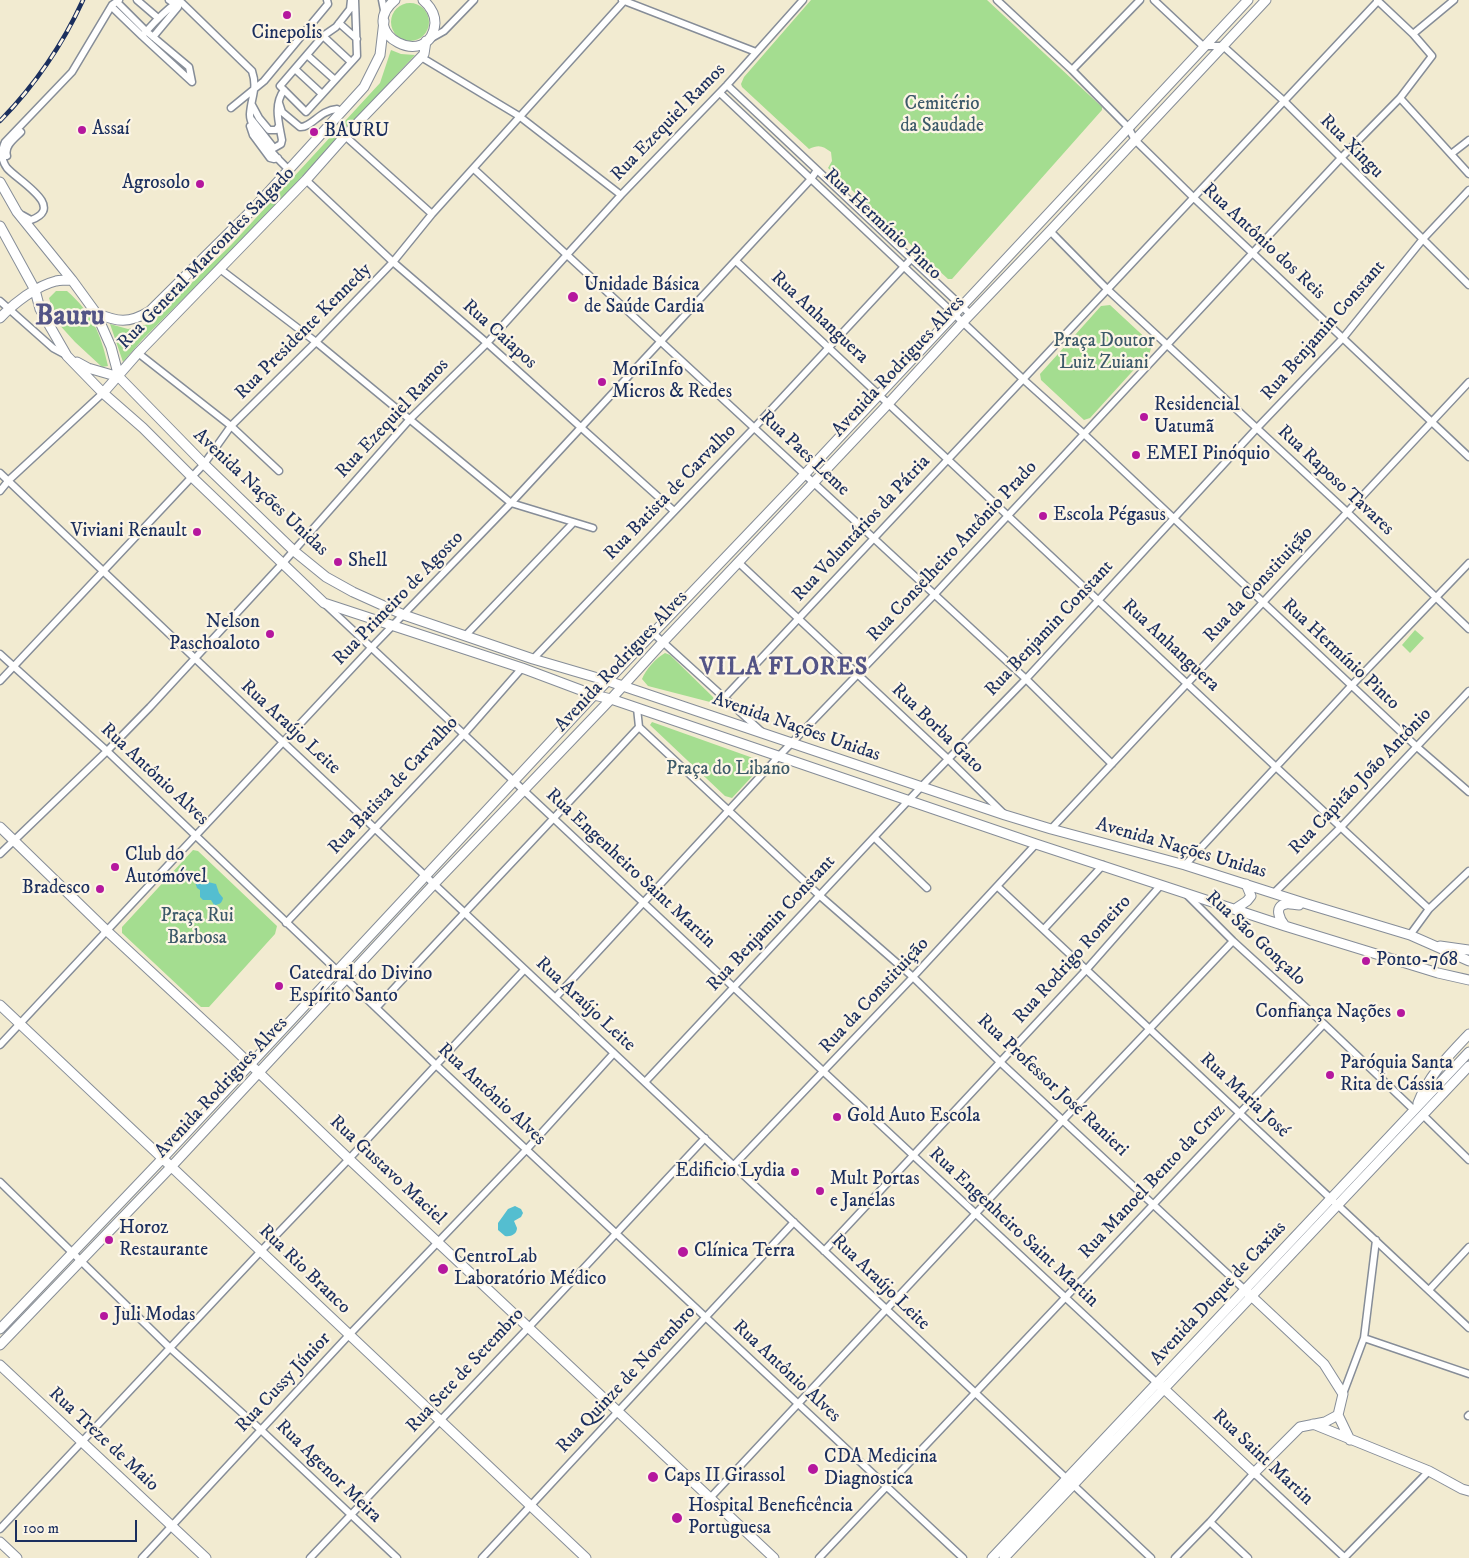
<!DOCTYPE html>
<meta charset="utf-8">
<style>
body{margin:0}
#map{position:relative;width:1469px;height:1558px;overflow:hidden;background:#f2ebd1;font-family:"IM FELL DW Pica",serif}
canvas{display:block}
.scale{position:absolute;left:15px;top:1520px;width:122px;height:22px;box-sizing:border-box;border:2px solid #1b2f5e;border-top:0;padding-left:6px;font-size:15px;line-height:18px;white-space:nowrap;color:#1b2f5e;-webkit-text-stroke:4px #fcf5e5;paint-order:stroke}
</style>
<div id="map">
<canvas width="1469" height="1558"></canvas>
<div class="scale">100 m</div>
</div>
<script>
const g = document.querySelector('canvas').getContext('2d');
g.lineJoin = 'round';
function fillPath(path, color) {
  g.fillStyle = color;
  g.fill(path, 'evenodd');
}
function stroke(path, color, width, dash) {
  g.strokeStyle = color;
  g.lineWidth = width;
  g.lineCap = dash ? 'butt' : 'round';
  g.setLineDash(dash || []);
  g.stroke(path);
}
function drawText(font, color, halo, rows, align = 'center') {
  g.font = font + ' "IM FELL DW Pica",serif';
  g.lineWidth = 4.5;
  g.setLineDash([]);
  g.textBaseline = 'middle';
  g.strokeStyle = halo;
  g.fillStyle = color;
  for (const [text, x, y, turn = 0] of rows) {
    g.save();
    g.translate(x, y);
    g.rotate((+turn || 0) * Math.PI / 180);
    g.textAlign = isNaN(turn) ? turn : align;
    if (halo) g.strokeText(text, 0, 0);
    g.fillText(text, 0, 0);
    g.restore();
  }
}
fillPath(new Path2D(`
 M811,0h176l115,107v3l-150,169h-4l-120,-111 4,-7 -1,-9c-8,-6 -12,-8 -22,-3l-67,-62 -1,-3 3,-7z
 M391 22a19 19 0 1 1 38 0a19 19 0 1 1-38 0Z
 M391,50l10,4 14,1 -160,172 -113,113 -19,22 -13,-38 18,5 21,-5 82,-79 149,-162z
 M56,291h11c25,22 34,43 41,75l-6,1 -27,-25 -19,-21 -7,-23z
 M1110,305l42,39 -2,8 -60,66 -6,2 -43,-40 -1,-6 61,-68z
 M1415,630l9,8 -14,15 -8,-8z
 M665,653l5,2 43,42 1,3 -4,2 -62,-16 -6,-7c4,-10 14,-21 23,-26z
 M652,722l101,36 5,6 1,5 -27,29 -7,-2 -75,-71z
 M193,850l5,1 79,75 -2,8 -66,73h-8l-79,-74v-6z`), '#a4dd90');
fillPath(new Path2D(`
 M201,877l7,5 8,2 3,9 4,5c-1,5 -4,7 -9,7l-3,-5h-8l-3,-3v-7l-3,-2 -2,-6z
 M515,1206l6,3 2,4 -2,4 -7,4 3,7c0,6 -6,9 -12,8l-7,-6v-7l10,-14z`), '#54bed0');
const street = new Path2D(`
 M137,0l21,18
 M179,0l73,71c6,18 -1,26 -2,43 -1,16 27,44 38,55
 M351,0l-1,9 -14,18 -13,9 -43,50 26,26 51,-56 -2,-56
 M382,0l3,15
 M622,0l134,52
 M997,0l75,70 56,57 7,13 58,57 276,260
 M1154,0l49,46h20l61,55 185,184
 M119,4l27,27 43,36 3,15 -50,-46c10,-11 20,-23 33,-32l-6,-4
 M113,8l29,28
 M339,23l18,16
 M1413,34l41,-34
 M323,36l28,26
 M153,37l25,-30 -4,-6
 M428,40l16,-9 30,-31
 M307,55l28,25
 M421,57l98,59 102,79
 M295,69l27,25
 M1072,70l68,-70
 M727,85l243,229
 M720,93l304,287 60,54 333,313 52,45
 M1400,98l69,76
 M279,103l3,9 18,15c11,1 20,-17 37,-18l4,3
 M252,105l7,13 10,12h7l3,-4
 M231,108l33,-27 64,-77 -1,-4
 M252,120l22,28 7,-4 1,-4c-3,-17 -9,-35 2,-50
 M250,126l3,9 17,23 4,1 4,-1
 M345,136l87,78
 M1451,154l18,-14
 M7,156c-3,-10 7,-17 14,-24
 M474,169l552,510 86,85
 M306,180l87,82 94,81 187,168
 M22,215l9,5c36,-13 -14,-40 -24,-52 -6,-8 -6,-17 -2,-26l67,-70 40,-67 7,-5
 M1050,231l57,58 240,223 122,117
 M736,261l541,507 152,141
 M220,269l96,73 195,161 82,25
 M0,301l53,47 13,7
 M138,353l93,73 48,45
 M0,473l284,270 867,815
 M0,491l9,-11 94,-87
 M738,562l210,197 56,55
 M326,605l498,467 333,311
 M654,634l108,98
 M465,636l108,-113
 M0,654l107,97 329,314 527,493
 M533,659l221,-231 158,-170
 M0,681l204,-217 27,-38 85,-84 77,-80 39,-48 193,-214
 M724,698l654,-697
 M637,708l2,19 180,168 94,82 87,85 245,228
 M1051,829l418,-447
 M875,838l52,50
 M0,854l107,-103 43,-44 132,-143 128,-145 77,-76 134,-148 106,-110 76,-85
 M1185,865l167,-180 117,-122
 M998,887l471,441
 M1274,893l67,-66 128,-136
 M1187,895l46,46 91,83 90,86
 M286,923l178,-189 58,-66
 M1044,929l59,-64
 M1410,935l19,-26 40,-38
 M556,997l223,-241 155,-161 407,-437 59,-60 32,-42 -19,-22 -36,-34
 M377,1007c86,-94 175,-186 262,-280
 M0,1045l371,-397 140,-145 300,-324 6,-9
 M645,1082l276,-295 105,-108 231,-251 86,-90 80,-99 46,-49
 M1423,1115l46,45
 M733,1166l180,-189 123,-133
 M0,1182l170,166 91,82 136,128
 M824,1251l262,-281 74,-84
 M1429,1290l40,-43
 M1364,1338l105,36
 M1343,1394l21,-56 12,-98
 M1468,1416l1,-1
 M711,1497l352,-377 170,-179
 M1210,1522l38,36
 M0,1529l261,-278 88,-92 175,-189
 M142,1558l207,-223 178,-186 87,-96
 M310,1558l219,-231 176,-189
 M482,1558l312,-336
 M819,1558l505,-534
 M1175,1558l35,-36 44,-49 91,85
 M1344,1558l85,-87`);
const secondary = new Path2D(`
 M395,0c-41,34 36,72 40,23 0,-10 -5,-17 -12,-23
 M0,182l17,30 55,68 24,33 15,34 8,30 85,87 90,87 32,26 27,15 51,23 129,44 75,22 397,134 46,14 134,36 122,39 103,31 59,26
 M0,226l35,64 5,19 27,47 36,37 40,35 49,49 132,126 198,65 72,27 17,4 425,145 249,82 153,47 31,7
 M96,313c21,9 33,11 54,-2l103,-102 111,-122 16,-32 4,-34
 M0,318c14,-15 36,-32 56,-37 5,-1 11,-1 16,-1
 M77,362l11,6 31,9
 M103,393l35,-40 168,-173 39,-44 79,-82 2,-13
 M0,827l107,104 122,113 120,115 425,399
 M1235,909l12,-8 4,-5 -5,-12
 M1285,926c-5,-6 -12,-20 1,-22 3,-1 9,1 13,1
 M1440,946l29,4
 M0,1005l586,553
 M1418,1103c10,-27 31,-48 51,-69
 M0,1329l163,-171 431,-463 211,-221 443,-474
 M0,1345l171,-178 263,-283 177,-185 52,-57 225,-238 75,-82 87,-91 216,-231
 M0,1365l206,193
 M1160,1385l94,88 46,-46 25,-5 13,-7 5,-21 -19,-30 -77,-72
 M1338,1415l12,25
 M1313,1424l116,47 33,18 7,2
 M0,1542l17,16
 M992,1558l477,-506
 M1004,1558l465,-492`);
stroke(street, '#868d98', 9);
stroke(secondary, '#868d98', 11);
stroke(street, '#fff', 6);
stroke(secondary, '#fff', 9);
const rail = new Path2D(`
 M0,121c35,-36 62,-75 83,-121`);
stroke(rail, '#1b2f5e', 4.5);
stroke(rail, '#fcf5e5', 2.5, [8]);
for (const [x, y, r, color] of [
 [287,15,5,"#b5179e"],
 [82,130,5,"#b5179e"],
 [314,132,5,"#b5179e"],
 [200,184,5,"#b5179e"],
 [573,297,6,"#b5179e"],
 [602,382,5,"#b5179e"],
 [1144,417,5,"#b5179e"],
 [1136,455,5,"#b5179e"],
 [1043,516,5,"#b5179e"],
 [197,532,5,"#b5179e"],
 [338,562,5,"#b5179e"],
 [270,634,5,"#b5179e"],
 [115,867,5,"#b5179e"],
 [100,889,5,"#b5179e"],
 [1366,961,5,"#b5179e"],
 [279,986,5,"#b5179e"],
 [1401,1013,5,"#b5179e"],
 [1330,1075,5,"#b5179e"],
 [837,1117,5,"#b5179e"],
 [795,1172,5,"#b5179e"],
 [820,1191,5,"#b5179e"],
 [109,1240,5,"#b5179e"],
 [683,1252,6,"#b5179e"],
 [443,1269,6,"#b5179e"],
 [104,1316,5,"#b5179e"],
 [813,1469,6,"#b5179e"],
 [653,1477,6,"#b5179e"],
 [677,1518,6,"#b5179e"]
]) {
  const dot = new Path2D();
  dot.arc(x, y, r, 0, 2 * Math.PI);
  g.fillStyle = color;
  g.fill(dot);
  stroke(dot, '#fcf5e5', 2);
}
drawText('19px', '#1b2f5e', '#fcf5e5', [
 ["Cinepolis",287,34,"center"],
 ["Assaí",92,130],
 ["BAURU",324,132],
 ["Agrosolo",190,184,"right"],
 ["Unidade Básica",584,286],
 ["de Saúde Cardia",584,308],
 ["MoriInfo",612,371],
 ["Micros & Redes",612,393],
 ["Residencial",1154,406],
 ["Uatumã",1154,428],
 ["EMEI Pinóquio",1146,455],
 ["Escola Pégasus",1053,516],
 ["Viviani Renault",187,532,"right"],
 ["Shell",348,562],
 ["Nelson",260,623,"right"],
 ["Paschoaloto",260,645,"right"],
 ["Club do",125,856],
 ["Automóvel",125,878],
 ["Bradesco",90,889,"right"],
 ["Ponto-768",1376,961],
 ["Catedral do Divino",289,975],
 ["Espírito Santo",289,997],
 ["Confiança Nações",1391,1013,"right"],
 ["Paróquia Santa",1340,1064],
 ["Rita de Cássia",1340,1086],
 ["Gold Auto Escola",847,1117],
 ["Edificio Lydia",785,1172,"right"],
 ["Mult Portas",830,1180],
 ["e Janelas",830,1202],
 ["Horoz",119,1229],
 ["Restaurante",119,1251],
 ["Clínica Terra",694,1252],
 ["CentroLab",454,1258],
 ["Laboratório Médico",454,1280],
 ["Juli Modas",114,1316],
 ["CDA Medicina",824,1458],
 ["Diagnostica",824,1480],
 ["Caps II Girassol",664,1477],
 ["Hospital Beneficência",688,1507],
 ["Portuguesa",688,1529]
], 'left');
drawText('19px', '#3d5a6a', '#fcf5e5', [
 ["Cemitério",942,105],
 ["da Saudade",942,127],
 ["Praça Doutor",1104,342],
 ["Luiz Zuiani",1104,364],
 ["Praça do Libano",728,770],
 ["Praça Rui",197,917],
 ["Barbosa",197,939]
]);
drawText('19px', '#1b2f5e', '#fcf5e5', [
 ["Rua Ezequiel Ramos",669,123,-46],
 ["Rua Xingu",1351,147,45],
 ["Rua Hermínio Pinto",882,225,43],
 ["Rua Antônio dos Reis",1263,242,43],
 ["Rua General Marcondes Salgado",207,259,-46],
 ["Rua Anhanguera",819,318,43],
 ["Rua Benjamin Constant",1324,331,-49],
 ["Rua Presidente Kennedy",304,332,-45],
 ["Rua Caiapos",499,335,42],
 ["Avenida Rodrigues Alves",899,367,-47],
 ["Rua Ezequiel Ramos",393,419,-47],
 ["Rua Paes Leme",804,454,43],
 ["Rua Raposo Tavares",1335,481,43],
 ["Avenida Nações Unidas",260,493,43],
 ["Rua Batista de Carvalho",671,493,-46],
 ["Rua Voluntários da Pátria",862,529,-47],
 ["Rua Conselheiro Antônio Prado",953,552,-47],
 ["Rua da Constituição",1259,585,-47],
 ["Rua Primeiro de Agosto",399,599,-46],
 ["Rua Benjamin Constant",1050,629,-47],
 ["Rua Anhanguera",1170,646,43],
 ["Rua Hermínio Pinto",1340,655,43],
 ["Avenida Rodrigues Alves",622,662,-47],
 ["Rua Araújo Leite",290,728,43],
 ["Avenida Nações Unidas",796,728,19],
 ["Rua Borba Gato",937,729,44],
 ["Rua Antônio Alves",154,775,43],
 ["Rua Capitão João Antônio",1361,782,-46],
 ["Rua Batista de Carvalho",394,786,-47],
 ["Avenida Nações Unidas",1181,849,16],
 ["Rua Engenheiro Saint Martin",630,869,43],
 ["Rua Benjamin Constant",772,924,-47],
 ["Rua São Gonçalo",1255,939,43],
 ["Rua Rodrigo Romeiro",1073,960,-48],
 ["Rua da Constituição",875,996,-47],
 ["Rua Araújo Leite",585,1005,43],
 ["Rua Professor José Ranieri",1052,1086,43],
 ["Avenida Rodrigues Alves",222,1088,-47],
 ["Rua Antônio Alves",491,1095,43],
 ["Rua Maria José",1244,1096,43],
 ["Rua Gustavo Maciel",387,1171,43],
 ["Rua Manoel Bento da Cruz",1153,1182,-47],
 ["Rua Engenheiro Saint Martin",1013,1228,43],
 ["Rua Rio Branco",304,1270,44],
 ["Rua Araújo Leite",880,1283,44],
 ["Avenida Duque de Caxias",1219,1294,-47],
 ["Rua Sete de Setembro",466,1371,-47],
 ["Rua Antônio Alves",786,1372,43],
 ["Rua Quinze de Novembro",627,1380,-47],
 ["Rua Cussy Júnior",284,1383,-47],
 ["Rua Treze de Maio",103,1440,43],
 ["Rua Saint Martin",1262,1458,43],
 ["Rua Agenor Meira",328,1472,44]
]);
g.letterSpacing = '1px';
drawText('bold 24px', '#535486', '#fcf5e5', [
 ["VILA FLORES",784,669]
]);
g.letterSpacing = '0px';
drawText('bold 29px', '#535486', '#fcf5e5', [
 ["Bauru",70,318]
]);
</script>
